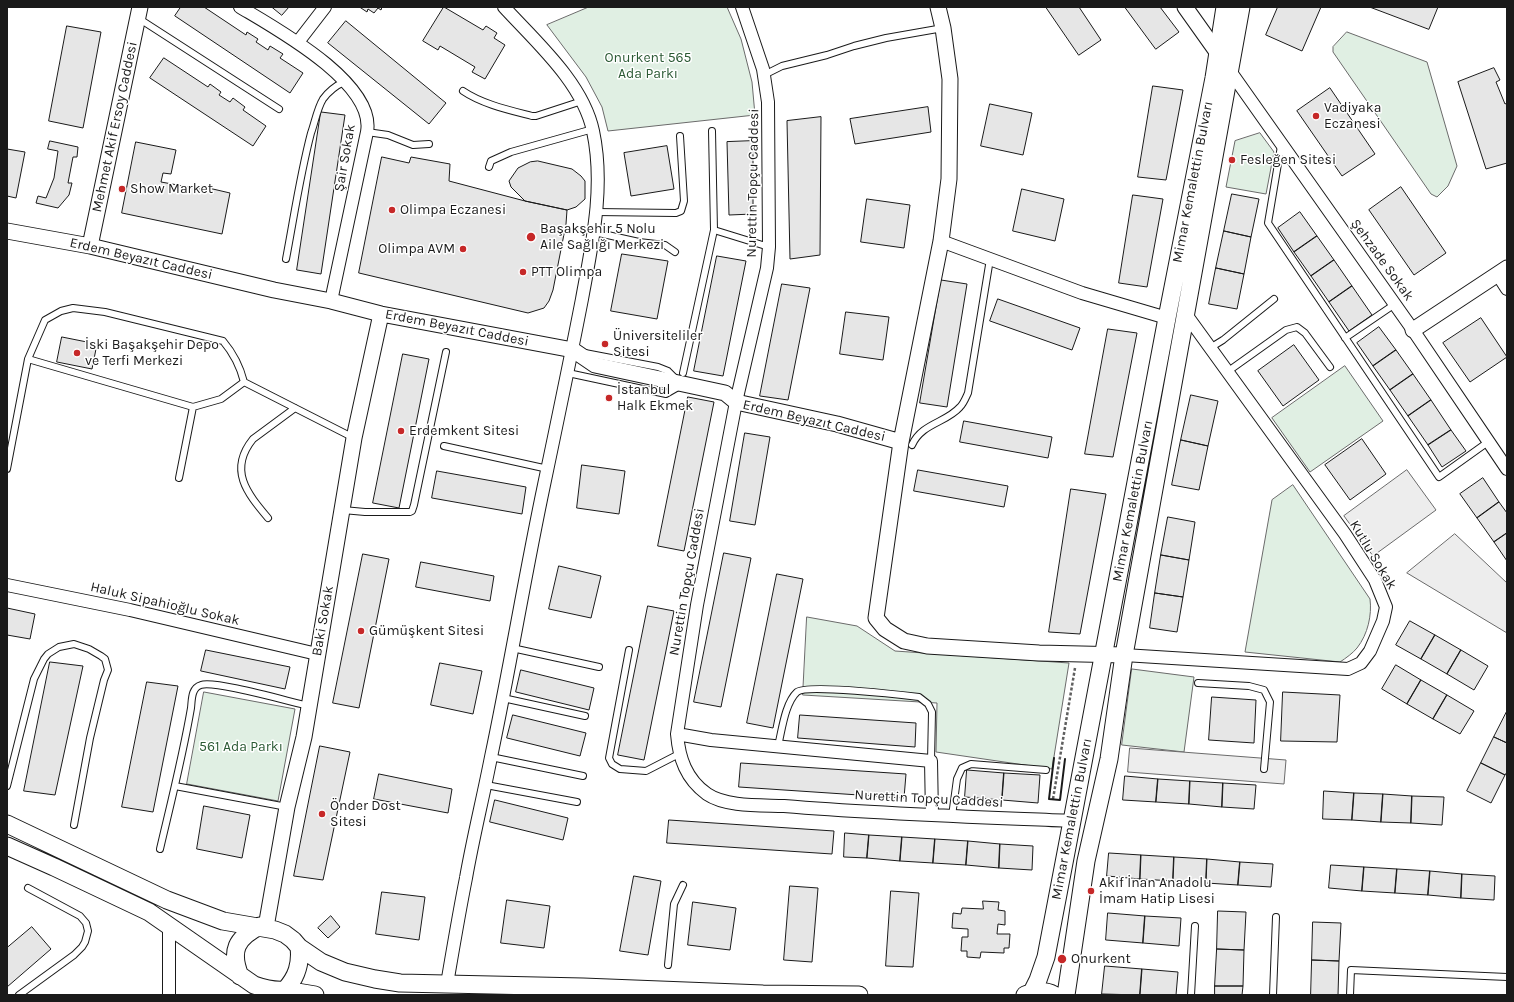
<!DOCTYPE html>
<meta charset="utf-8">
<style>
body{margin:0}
#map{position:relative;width:1514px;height:1002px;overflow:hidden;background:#fff;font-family:Karla,sans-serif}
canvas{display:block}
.frame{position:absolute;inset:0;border:8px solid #1a1a1a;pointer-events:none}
</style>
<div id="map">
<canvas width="1514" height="1002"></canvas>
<div class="frame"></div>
</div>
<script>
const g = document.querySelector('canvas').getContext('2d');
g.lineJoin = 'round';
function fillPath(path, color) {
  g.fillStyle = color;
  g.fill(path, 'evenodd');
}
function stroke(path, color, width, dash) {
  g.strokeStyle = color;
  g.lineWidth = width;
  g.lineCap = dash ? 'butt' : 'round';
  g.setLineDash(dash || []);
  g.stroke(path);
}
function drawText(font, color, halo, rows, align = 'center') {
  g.font = font + ' Karla,sans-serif';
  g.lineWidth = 3;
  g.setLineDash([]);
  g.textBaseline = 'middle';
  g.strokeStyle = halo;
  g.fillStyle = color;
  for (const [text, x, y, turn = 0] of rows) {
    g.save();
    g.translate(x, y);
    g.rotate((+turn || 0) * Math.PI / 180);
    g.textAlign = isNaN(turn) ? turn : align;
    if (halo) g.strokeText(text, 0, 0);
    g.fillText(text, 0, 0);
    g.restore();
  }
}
const green = new Path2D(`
 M589,7h138l14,32 11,43 3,33 -147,16 -6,-24 -16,-30 -39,-52z
 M1347,32l80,30 30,104 -9,20 -11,11 -6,-3 -98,-142v-5z
 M1260,133l14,19 -8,42 -40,-7 9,-46z
 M1345,366l38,55 -73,51 -38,-54z
 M1293,485l77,114c2,16 -2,35 -13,49 -4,5 -11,10 -17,14l-95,-10 27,-152z
 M807,617l50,9 38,25 174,12 -17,106 -116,-17 1,-49 -134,-8z
 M1132,669l62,8 -10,75 -62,-7z
 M204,692l91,17 -17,92 -91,-17z`);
fillPath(green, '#e0efe3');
stroke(green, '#6a6a6a', 1);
const parking = new Path2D(`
 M1407,470l29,40 -63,46 -29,-40z
 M1455,534l52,49v50l-100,-60z
 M1130,748l156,12 -2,24 -156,-12z`);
fillPath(parking, '#ededed');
stroke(parking, '#6a6a6a', 1);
const building = new Path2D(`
 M181,7h23l42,28 1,-3 11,7 -2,3 12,8 2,-4 13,8 -3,4 23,15 -13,20 -115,-77z
 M272,7h17l-7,8z
 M362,7h20l-1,3 -3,-2 -4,5 -6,-4 -1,3 -6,-4z
 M444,7l39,23 3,-4 11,7 -3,5 11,7 -20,34 -13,-7 3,-5 -35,-21 -2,4 -15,-9z
 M1046,7h33l22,33 -22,15z
 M1125,7h35l19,25 -23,17z
 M1278,7h43l-19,44 -36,-16z
 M1370,7h68l-9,22z
 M346,21l100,82 -17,21 -101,-81z
 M67,26l34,6 -18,96 -34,-7z
 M164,58l44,29 2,-3 11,8 -2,3 11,7 3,-4 12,9 -2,3 23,16 -13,20 -103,-68z
 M1494,68l6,12 -4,2 9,22 2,-1v60l-21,6 -28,-87z
 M1153,86l30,4 -17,90 -28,-3z
 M1330,88l45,66 -33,22 -45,-65z
 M990,104l42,9 -9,42 -42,-9z
 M928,107l3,25 -76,12 -5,-25z
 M321,112l24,3 -24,159 -24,-4z
 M821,117l-1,138 -30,4 -3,-138z
 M50,141l28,6 -1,10h-4l-5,26h4l-3,12 -11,13 -22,-5 2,-7 8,2 8,-20 4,-27 -10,-2z
 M753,141v73l-24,1 -2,-73z
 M136,142l40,8 -5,24 -8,-1 -2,9 39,7v-3l30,7 -8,41 -100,-21z
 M667,146l7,43 -43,7 -7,-43z
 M7,149l18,3 -9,46 -9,-2z
 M382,157l27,6 2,-6 39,7 -1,17 76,20 42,9 -1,14 -13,66 -4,11 -5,7 -16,5 -169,-40z
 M538,161l34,8 9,7 4,5v18l-9,8 -9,3 -42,-9 -14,-14 -2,-6 9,-13 12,-6z
 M1401,187l45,66 -32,22 -45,-65z
 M1022,189l42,10 -9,42 -42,-10z
 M1232,194l27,5 -8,38 -27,-6z
 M1133,195l30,4 -16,88 -28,-4z
 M867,199l43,6 -6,43 -43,-6z
 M1300,212l17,24 -23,16 -16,-24z
 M1224,231l27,6 -7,37 -28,-6z
 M1317,236l17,24 -23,16 -17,-24z
 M622,254l46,7 -11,58 -46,-8z
 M717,256l29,5 -23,115 -29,-5z
 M1334,260l18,26 -23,16 -18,-26z
 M1216,268l28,6 -7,35 -28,-5z
 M941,280l26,4 -20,123 -27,-4z
 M782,284l28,4 -22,112 -28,-4z
 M1352,286l20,29 -23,16 -20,-29z
 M998,299l82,29 -8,22 -82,-29z
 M846,312l43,5 -6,43 -43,-6z
 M1481,318l26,39 -37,25 -27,-39z
 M1379,327l17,23 -23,16 -16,-23z
 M1108,329l29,4 -24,124 -28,-3z
 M62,337l35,7 -5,25 -35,-7z
 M1294,345l25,35 -36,26 -25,-35z
 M1396,350l17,24 -23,16 -17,-24z
 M403,354l26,5 -30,149 -26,-5z
 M1413,374l18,26 -23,16 -18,-26z
 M1191,395l27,6 -10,45 -27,-6z
 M688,397l26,5 -30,149 -26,-5z
 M1431,400l20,30 -23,15 -20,-29z
 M964,421l88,16 -4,21 -88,-16z
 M1451,430l15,21 -24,16 -14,-22z
 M745,433l25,4 -15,88 -25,-4z
 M1362,439l24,35 -36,26 -25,-35z
 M1181,440l27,6 -9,44 -27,-5z
 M582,465l43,6 -6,43 -42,-6z
 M918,470l90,16 -4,21 -90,-16z
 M437,471l89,16 -4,27 -90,-16z
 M1483,478l16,24 -22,16 -17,-24z
 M1071,489l35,5 -26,140 -31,-2z
 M1499,502l8,11v20l-13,9 -17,-24z
 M1168,517l27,5 -6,38 -28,-5z
 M1507,533v28l-13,-19z
 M724,553l27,5 -30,149 -27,-5z
 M363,554l26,5 -30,149 -26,-5z
 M1161,555l28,5 -6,37 -28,-4z
 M421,562l73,14 -4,25 -74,-14z
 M559,566l42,10 -10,42 -42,-9z
 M777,574l26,5 -30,149 -26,-5z
 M1155,593l28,4 -6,35 -27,-4z
 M648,606l26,5 -30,149 -26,-5z
 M7,608l28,6 -5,25 -23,-4z
 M1410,621l25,14 -14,24 -25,-14z
 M1435,635l26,15 -14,24 -26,-15z
 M206,650l84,17 -5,22 -84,-18z
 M1461,650l27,16 -14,24 -27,-16z
 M50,662l33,4 -28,129 -31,-4z
 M440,663l42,8 -9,43 -42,-9z
 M1396,665l25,15 -14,24 -25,-15z
 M521,670l73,18 -5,22 -73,-18z
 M1421,680l26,15 -14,24 -26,-15z
 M147,682l31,4 -25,126 -31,-5z
 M1283,692l57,3 -3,47 -56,-1z
 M1447,695l27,16 -14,23 -27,-15z
 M1212,697l44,3 -2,43 -45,-3z
 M1507,711v32l-13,-6z
 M513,715l73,18 -6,23 -73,-18z
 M800,715l116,8 -1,24 -117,-9z
 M1494,737l13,6v29l-2,3 -24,-12z
 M320,746l30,6 -27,128 -29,-4z
 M741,763l165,11 -2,24 -165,-11z
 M1481,763l24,12 -14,28 -24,-12z
 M967,770l37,3 -2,27 -37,-3z
 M1004,773l36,2 -2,28 -36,-3z
 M379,774l73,15 -4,24 -74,-14z
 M1125,776l33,3 -2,23 -33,-2z
 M1158,779l32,2 -1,23 -33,-2z
 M1190,781l33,2 -1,24 -33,-3z
 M1223,783l33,2 -2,24 -32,-2z
 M1324,791l30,2 -2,27 -29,-1z
 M1354,793l29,1 -2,28 -29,-2z
 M1383,794l29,2 -1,27 -30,-1z
 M1412,796l32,1 -2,28 -31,-2z
 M495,800l73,18 -5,22 -73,-18z
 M204,806l46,9 -8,43 -45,-9z
 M669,820l165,11 -2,23 -165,-11z
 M845,833l24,2 -2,23 -23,-1z
 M869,835l33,2 -2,24 -33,-3z
 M902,837l33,2 -2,24 -33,-2z
 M935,839l33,2 -2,24 -33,-2z
 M968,841l32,3 -1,24 -33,-3z
 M1000,844l33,2 -1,24 -33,-2z
 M1109,853l32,2 -1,24 -33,-3z
 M1141,855l33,2 -1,24 -33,-2z
 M1174,857l33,2 -1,24 -33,-2z
 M1207,859l33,3 -2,23 -32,-2z
 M1240,862l33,2 -2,23 -33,-2z
 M1331,865l33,2 -2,24 -33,-3z
 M1364,867l33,2 -2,24 -33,-2z
 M1397,869l33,2 -2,24 -33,-2z
 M1430,871l32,3 -1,24 -33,-3z
 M1462,874l33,2 -1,24 -33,-2z
 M634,876l27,5 -13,74 -28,-4z
 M790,886l28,2 -6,74 -28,-2z
 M891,891l28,2 -6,74 -27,-1z
 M382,892l43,5 -6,43 -43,-6z
 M507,900l43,6 -6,42 -43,-5z
 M983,901l16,1 -1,8 7,1v14l-7,-1 -1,10h13l-1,14h-5v5l-23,-1 -1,6 -13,-1v-6h-6l1,-14h6v-8l-16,-1 1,-15 8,1 1,-6 21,1z
 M693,902l43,6 -6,42 -42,-5z
 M1218,911l28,1 -2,38 -27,-1z
 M1108,913l37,3 -2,27 -37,-3z
 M331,916l9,11 -12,11 -10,-10z
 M1145,916l36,2 -2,28 -36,-3z
 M1313,922l28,1 -2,38 -27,-1z
 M32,927l19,22 -44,38v-39z
 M1217,949l27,1 -1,36h-28z
 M1312,960l27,1 -1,34h-27z
 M1105,966l37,3 -2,26 -38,-1z
 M1142,969l36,3 -2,23h-36z
 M1215,986h28l-1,9h-27z`);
fillPath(building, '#e6e6e6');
stroke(building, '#1a1a1a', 1);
const service = new Path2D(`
 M138,18l141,91
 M764,75l18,-9 45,-11 27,-9 32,-8 57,-10
 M463,91c19,13 46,19 69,25h4l46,-15
 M367,132l21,3 25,10 16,-1
 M1281,146l-13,77 171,254 49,-35
 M489,167l2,-6 20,-9 82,-23
 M596,212l80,1 5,-2 3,-10 -4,-65
 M714,230l55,17
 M594,232l45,10 26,3 10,7
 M286,259c8,-42 14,-84 25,-126 4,-11 6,-24 12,-34 6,-8 12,-13 21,-17
 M1345,338l50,-34
 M1210,348l13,-8 51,-41
 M585,353l73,14 10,4 7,7
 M28,359l165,48 28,-8 23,-17
 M1227,372l59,-42 11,-3 8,6 25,34
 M568,373l98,21 14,-8
 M683,373l31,-143 -2,-99
 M912,445c10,-22 34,-22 48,-38 4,-4 6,-10 8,-14l22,-134
 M444,446l104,23
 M7,469l21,-110 17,-39 16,-9 12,-3 32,4 118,29c11,13 17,25 21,41l110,56
 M179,478l14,-71
 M343,510l22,2h45l2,-1 2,-6 32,-153
 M268,518c-21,-25 -40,-48 -15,-79l42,-31
 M512,648l87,19
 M629,650l-20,108 3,6 8,5 26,2 33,-17
 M1198,683l51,3 15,4 6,12 -6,67
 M503,698l82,18
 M778,746c4,-16 7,-43 19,-54 9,-8 105,3 122,5l9,7 4,8 -1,49
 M491,757l92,19
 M486,785l91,17
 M7,786l27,-107 10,-20 4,-5 11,-7 15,-3 15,5 12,7 4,3 3,11 -4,10 -14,58 -16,87
 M175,786l112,21
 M952,816l5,-37 5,-11 9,-4 75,6
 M160,849c11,-47 23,-94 31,-141 1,-8 0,-20 10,-23 14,-5 89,17 108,21
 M668,965l6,-61 9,-19
 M19,995l55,-40 8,-8 3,-5 3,-11 -2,-8 -6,-7 -52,-28
 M1191,995l4,-69
 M1273,995l3,-78
 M1350,995l1,-25 156,7`);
const minor = new Path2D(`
 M240,7c35,21 136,76 127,125l-36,169
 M742,7l21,62 5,33 1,145 -2,21 -31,134 -39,203 -20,129c2,24 9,45 30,60 19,13 54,11 77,12 96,8 192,11 288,15
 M298,42l27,-35
 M1230,71l183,259 94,139
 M941,241l141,52 85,25
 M1498,275l9,14
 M7,585l123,25 187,44
 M1124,655l224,14 13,-6 9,-12 13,-30 3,-14 -11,-27 -30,-46 -160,-221
 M677,734l34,6 220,21 1,54
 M169,925v70
 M447,984c6,-35 12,-71 19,-106 7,-40 17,-80 25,-121 19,-90 34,-182 53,-272 13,-62 26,-124 38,-186 10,-55 23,-112 11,-168 -10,-48 -57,-89 -89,-124`);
const tertiary = new Path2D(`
 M938,7l5,21 7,51 -1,100 -8,62 -40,201 -25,176 9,11 19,12 23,5 112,7 85,2
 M1185,7l32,45
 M7,231l83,15 184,44 57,11 50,13 192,36 22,15 130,28 11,9 101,22 64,18
 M90,246l50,-239
 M1413,330l94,-62
 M266,927l21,-120 17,-70 50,-299 27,-124`);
const secondary = new Path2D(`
 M7,824l160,76 56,21 52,9 10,4 8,6 6,7 22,15 24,10 30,7 25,4 183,4 180,7 96,1
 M7,846l47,21 95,45 105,73c11,4 19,6 31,5 12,-13 16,-26 14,-43
 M240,976c-10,-25 -4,-38 20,-50
 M285,990l30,5
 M1032,992l6,-12 8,-23 26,-136 95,-503 47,-240 11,-71
 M1025,995c10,-4 20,-5 29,0
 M1066,995l20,-134 23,-102 15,-104 117,-648`);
stroke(service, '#1a1a1a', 8);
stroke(minor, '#1a1a1a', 14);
stroke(tertiary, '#1a1a1a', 17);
stroke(secondary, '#1a1a1a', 19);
stroke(new Path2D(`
 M1053,799l22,-131`), '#5f5f5f', 2.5, [3, 2]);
stroke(service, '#fff', 6);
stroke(minor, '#fff', 12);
stroke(tertiary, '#fff', 15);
stroke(secondary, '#fff', 17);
stroke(new Path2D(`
 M1054,758l-5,41 11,1 5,-41`), '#1a1a1a', 2);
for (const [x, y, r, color] of [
 [1316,116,4,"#c62828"],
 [1232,160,4,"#c62828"],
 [122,189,4,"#c62828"],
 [392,210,4,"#c62828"],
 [531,237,5,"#c62828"],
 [463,249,4,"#c62828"],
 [523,272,4,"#c62828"],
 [605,344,4,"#c62828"],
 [77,353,4,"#c62828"],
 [609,398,4,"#c62828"],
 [401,431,4,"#c62828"],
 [361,631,4,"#c62828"],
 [322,814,4,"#c62828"],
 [1091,891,4,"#c62828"],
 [1062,959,5,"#c62828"]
]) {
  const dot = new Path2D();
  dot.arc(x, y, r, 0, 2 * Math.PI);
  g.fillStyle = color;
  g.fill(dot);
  stroke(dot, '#fff', 1.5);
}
drawText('14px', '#2b5a34', '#fff', [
 ["Onurkent 565",648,58],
 ["Ada Parkı",648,74],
 ["561 Ada Parkı",241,747]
]);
drawText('14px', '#1a1a1a', '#fff', [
 ["Vadiyaka",1324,108],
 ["Eczanesi",1324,124],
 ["Fesleğen Sitesi",1240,160],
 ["Show Market",130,189],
 ["Olimpa Eczanesi",400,210],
 ["Başakşehir 5 Nolu",540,229],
 ["Aile Sağlığı Merkezi",540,245],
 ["Olimpa AVM",455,249,"right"],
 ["PTT Olimpa",531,272],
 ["Üniversiteliler",613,336],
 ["Sitesi",613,352],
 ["İski Başakşehir Depo",85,345],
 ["ve Terfi Merkezi",85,361],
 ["İstanbul",617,390],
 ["Halk Ekmek",617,406],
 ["Erdemkent Sitesi",409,431],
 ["Gümüşkent Sitesi",369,631],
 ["Önder Dost",330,806],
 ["Sitesi",330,822],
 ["Akif İnan Anadolu",1099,883],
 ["İmam Hatip Lisesi",1099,899],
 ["Onurkent",1071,959]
], 'left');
drawText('14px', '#1a1a1a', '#fff', [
 ["Mehmet Akif Ersoy Caddesi",115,127,-78],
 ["Şair Sokak",345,158,-80],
 ["Mimar Kemalettin Bulvarı",1193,182,-79],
 ["Nurettin Topçu Caddesi",753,183,-89],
 ["Erdem Beyazıt Caddesi",141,259,13],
 ["Şehzade Sokak",1382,260,54],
 ["Erdem Beyazıt Caddesi",457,328,11],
 ["Erdem Beyazıt Caddesi",814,421,13],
 ["Mimar Kemalettin Bulvarı",1133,501,-79],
 ["Kutlu Sokak",1373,555,59],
 ["Nurettin Topçu Caddesi",687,582,-80],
 ["Haluk Sipahioğlu Sokak",165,604,13],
 ["Baki Sokak",323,621,-80],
 ["Nurettin Topçu Caddesi",929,799,3],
 ["Mimar Kemalettin Bulvarı",1072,819,-79]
]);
</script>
